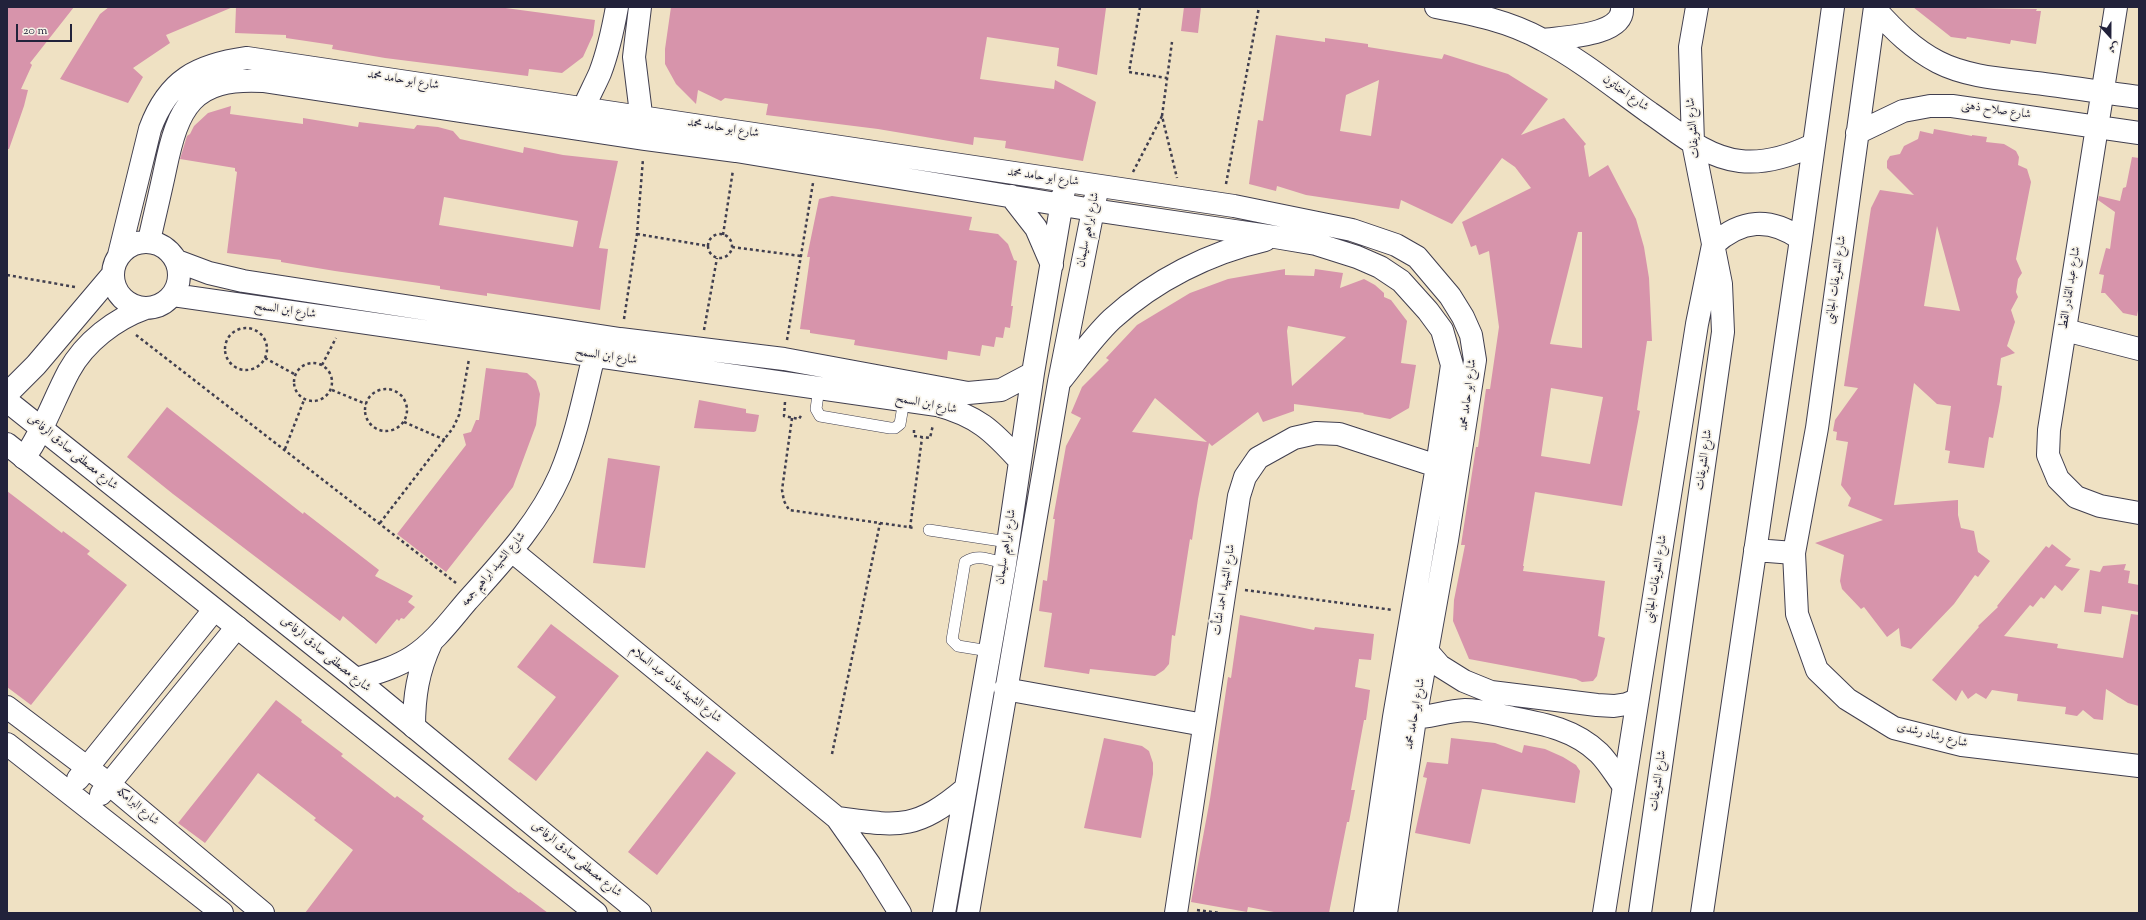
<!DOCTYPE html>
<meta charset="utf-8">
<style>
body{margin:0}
#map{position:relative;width:2146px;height:920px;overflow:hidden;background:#efe1c3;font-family:"Sorts Mill Goudy",Amiri,serif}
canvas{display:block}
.frame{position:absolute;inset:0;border:8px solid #22223b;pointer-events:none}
.north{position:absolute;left:2090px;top:16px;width:40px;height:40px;-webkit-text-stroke:3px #f7f3e8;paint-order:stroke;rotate:159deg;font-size:11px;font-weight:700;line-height:16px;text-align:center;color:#22223b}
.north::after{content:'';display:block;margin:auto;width:14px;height:18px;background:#22223b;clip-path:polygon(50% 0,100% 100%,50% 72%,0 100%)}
.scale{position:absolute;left:16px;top:24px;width:56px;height:18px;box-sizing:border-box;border:2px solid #22223b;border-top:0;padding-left:5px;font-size:12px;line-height:14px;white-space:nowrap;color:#22223b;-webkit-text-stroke:3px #f7f3e8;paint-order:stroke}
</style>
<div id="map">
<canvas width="2146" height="920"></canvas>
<div class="frame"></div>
<div class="north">ش</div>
<div class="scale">20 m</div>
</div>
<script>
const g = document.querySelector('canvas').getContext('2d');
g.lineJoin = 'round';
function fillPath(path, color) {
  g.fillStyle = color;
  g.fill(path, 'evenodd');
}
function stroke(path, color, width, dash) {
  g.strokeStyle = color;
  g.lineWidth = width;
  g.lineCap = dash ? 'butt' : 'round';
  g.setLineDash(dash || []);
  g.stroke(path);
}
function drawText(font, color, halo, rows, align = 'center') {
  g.font = font + ' "Sorts Mill Goudy",Amiri,serif';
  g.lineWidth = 3.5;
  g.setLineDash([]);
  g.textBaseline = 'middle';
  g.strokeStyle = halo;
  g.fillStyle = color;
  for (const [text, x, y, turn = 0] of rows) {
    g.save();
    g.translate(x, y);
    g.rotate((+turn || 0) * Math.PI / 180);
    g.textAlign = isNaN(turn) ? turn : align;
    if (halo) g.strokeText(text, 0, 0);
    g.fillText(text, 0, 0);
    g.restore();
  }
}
fillPath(new Path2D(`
 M7,7h67l-44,56 2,2 -11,24 7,1 -4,16 -15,43h-2z
 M109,7h124l-67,28 4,8 -37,25 10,9 -15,26 -68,-24 40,-65z
 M236,7h262l97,13 -2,15 -10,22 -21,16 -33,-4 -1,7 -143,-18 -53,-9 1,-4 -47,-7v-3l-51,-2z
 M671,7l435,1 -9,67 -40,-9 2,-18 -72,-11 -7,42 74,10 1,-9 41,22 -13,59 -78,-13 1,-7 -32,-4 -1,8 -95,-16 -112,-14 2,-11 -43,-6 -4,3 -23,-11 -2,14 -20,-20 -11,-20v-15z
 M1184,7h17l-3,26 -17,-2z
 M1913,7l124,2 -1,2h5l-5,33 -25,-4 -1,4 -43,-7 -1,2 -15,-2z
 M1276,35l49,7v-4l43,6v3l74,12 2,-5 64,20 40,25 -27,36 43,-17 22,26 -2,2 5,31 19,-12 28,54 8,28 5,31 3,63h-5l-10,69 3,1 -18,95 -87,-14 -12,74h1l-1,5 82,10 -7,55 7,2 -8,38 -4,5 -11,1 -6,-3 -107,-20 -16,-38 1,-21 11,-55h-4l15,-98h2l8,-58h4l9,-62 -10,-76 -10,4 -3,-10 -5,2 -9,-25 69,-34 -16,-21 -13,-9 -50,66 -51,-24 -2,9 -93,-14 -29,-9 -1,5 -27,-7 9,-64 5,1zM1379,80l-8,56 -31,-5 6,-36zM1578,232h4v116l-32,-4zM1551,388l52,9 -13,67 -49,-8z
 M231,106l-1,8 73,10v-6l55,9 1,-5 55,7 3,-4 21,2 15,4 7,8 63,14 1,-6 39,8 55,6 -19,87 9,1 -8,61 -113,-17v3l-47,-7v-3l-105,-15 -54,-9v-2l-54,-7 10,-81 -2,-1v-3l-55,-9 7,-23 3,-2 4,-8 14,-13zM444,197l134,24 -5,26 -134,-22z
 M1934,129l38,7v-1l15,2 -1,5 18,2 12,7 3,6 -1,8 9,4 4,13 -15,77 6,14 -4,6 -2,13 2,5 -7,13 4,12 -8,24 8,7 -14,5 -4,27 5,1 -2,15 -7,37 -4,-1 -5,31 -36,-5 2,-12 -5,-1 6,-44 -14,-2 -23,-21 -20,122 64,-5v15l3,13 13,3 4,21 12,9 -12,16 -3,-2 -21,29 -43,45 -10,-3 -2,-18 -12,9 -23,-30 -3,2 -19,-20 -2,-8 4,-26 -29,-12 68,-23 -35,-14 3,-8 -10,-13 7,-43 -12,-2 1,-8 -4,-1 2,-11 23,-32 -14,-2 27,-178 9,-18 34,5 -27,-27v-7l3,-5 10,-2 4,-8 14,-7 2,-8 13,3zM1937,226l23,85 -36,-5z
 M2132,157l7,1v147l-2,11 -14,-3 -18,-20h-4l3,-18 -5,-1 7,-26 4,1 5,-37 -17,-12 1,-4 21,5 3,-13 3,-1z
 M832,196l140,21 -3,13 29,4 10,10 6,16 3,1 -6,45h2l-3,22 -5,-1 -2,11 -7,-1 -2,10 -12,-2 -2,11 -32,-5 -1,9 -93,-15 1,-5 -45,-7v-3l-10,-1 10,-72h-3l12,-58z
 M1285,269v6l29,1 1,-7 28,4 -3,15 24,-9 11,6 9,8v4l7,3 16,21 -6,42 15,2 -7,43 -19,11 -27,-5 1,-1 -70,-9v7l-31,11 -5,-10 -46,34 -3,-3 -11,56 -6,41 -2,-1 -15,97 -3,-1 -3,29 -5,6 -9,6 -65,-7 -1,5 -45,-7 8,-54 -13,-2 4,-31 4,1 8,-62h-2l13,-73 15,-28 -10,-5 11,-26 27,-27 -3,-2 31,-33 53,-32 38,-14zM1288,326l58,11 -54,49 -5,-55zM1155,398l52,44 -75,-10z
 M486,368l41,5 9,8 4,13 -4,31 -23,62 -67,85 -49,-38 69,-89 -3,-11 8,-2 5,-12h3z
 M699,400l47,9v4l13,2 -3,16 -2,1 -60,-4z
 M167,407l136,107 1,-2 75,58 -4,6 38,20 -5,6 7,5 -11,12 -3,-1 -2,3 -2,-2 -21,25 -33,-28 -3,5 -167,-127 -46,-37z
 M608,458l52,8 -15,102 -52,-5z
 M7,491l55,42 1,-2 27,20 -3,3 40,31 -96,120 -24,-18z
 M2052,544l19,15 -6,7 15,3 -18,22 -7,-6 -11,14 -3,-2 -8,10 -3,-2 -26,31 54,8 -1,4 66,10 8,-44 8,1v91l-11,-3 -22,-14 -3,31 -9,-1 -11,-9 -6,6 -12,-2 1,-7 -49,-6 1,-7 -26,-4 -6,9 -10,-6 -8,6 -6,-9 -6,11 -24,-21 47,-53 -1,-1 20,-19 -1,-1 49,-60 3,2z
 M2126,564l-2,6 6,1 -2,12 11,2v27l-37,-6 -1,8 -17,-2 6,-42 10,2 3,-6z
 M1240,615l74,15 1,-3 59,7 -3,26 -12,-1 -4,28 15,3 -4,30h-2l-13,70h4l-6,32h-2l-18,91h-50l-31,-6 -1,5 -56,-10 19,-103 18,-122 3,1z
 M551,624l68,52 -83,105 -28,-22 48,-62 -39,-30z
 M276,700l26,20 -1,2 42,32 -2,2 54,42 2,-2 27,20 -2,3 97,74 1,-1 28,21h-243l48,-63 -39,-30 2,-2 -58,-45 -53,70 -27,-20z
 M1104,738l38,8 7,5 4,12v11l-12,64 -57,-10z
 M1451,738l44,5 27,10 2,-8 21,4 18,8 13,8 4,6 -5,32 -93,-14 -12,55 -55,-11 12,-55 -4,-1 4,-15 21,2z
 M707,751l29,22 -79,102 -29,-23z`), '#d794ab');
const lane = new Path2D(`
 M819,388l-3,21 4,7 70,12h5l5,-4 4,-24
 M929,530l79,12
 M989,651l-31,-5 -6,-6 13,-78c15,-10 28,0 44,2`);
const street = new Path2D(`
 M640,7l-6,50 9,73
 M1875,7l-58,421 -23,125 3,61 20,56 30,29 47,29 68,17 177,21
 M2116,7l-67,423 -1,25 10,24 18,18 24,9 39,7
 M1875,9c19,21 38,40 63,53 29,15 66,17 98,21 34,4 69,10 103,14
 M579,121c5,-17 14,-32 21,-48 8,-21 13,-44 17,-66
 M1857,133l46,-22 27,-5h22l187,27
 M1011,196l25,32 16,37
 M149,241c5,-23 11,-47 16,-71 13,-63 27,-93 98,-89l381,58 92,12 357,59 182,27 41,7 41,13 23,10 21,14 27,30 14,19 10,35 -15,101 -43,251 -29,196
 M113 275a33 33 0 1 1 66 0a33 33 0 1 1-66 0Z
 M119,255l31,-126c18,-49 47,-64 97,-71l987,148 118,24 44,15 21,12 33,39 13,21 8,18 4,25 -28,180 -32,179 -29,194
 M177,261l32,12 34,8 377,58 164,20 184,34 33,-3 32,-17
 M173,295l764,110c40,11 55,25 83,56
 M2065,330l74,19
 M1061,380c16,-20 32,-43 51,-61 43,-39 97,-66 153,-79
 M7,394l29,-29 77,-91
 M24,458c20,-28 29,-57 45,-87 16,-29 46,-52 77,-63
 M512,551l325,267 33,47 30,48
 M1427,651l13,15 24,15 27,11 106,13 17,1 13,-2 10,-4
 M356,679c19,-6 39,-11 56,-22 22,-14 38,-36 55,-56 35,-39 72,-78 93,-126 16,-38 24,-79 34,-120
 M1005,689l199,36
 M7,707l102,77 154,129
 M1402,718c22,2 42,-7 63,-8 16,0 32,5 48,8 32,6 62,12 86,35 9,9 16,21 24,32
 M414,727c0,-31 4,-56 17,-84
 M7,744l215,169
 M78,779l136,-169
 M101,794l136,-167
 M837,818c61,8 78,13 128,-29
 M944,913l61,-349 28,-191 31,-183
 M968,913l91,-531 37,-187
 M1176,913l63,-417 6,-19 13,-19 36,-20 22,-5 23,1 98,32`);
const secondary = new Path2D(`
 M1436,7c37,7 73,14 107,33 38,20 72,48 107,73 28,19 55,44 90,48 26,3 50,-5 73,-16
 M1543,40c20,-3 82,-4 79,-33
 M7,401l349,278 284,234
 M7,444l589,469
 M1755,550l39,3
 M1604,913l93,-589 16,-79c28,-26 57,-28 88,-6
 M1640,913l83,-581 -2,-48 -28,-141 -3,-96 7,-40
 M1702,913l99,-674 32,-232`);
stroke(lane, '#413f4f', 12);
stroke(street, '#413f4f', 24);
stroke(secondary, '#413f4f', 24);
stroke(new Path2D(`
 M1140,7l-11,65 38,6
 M1162,116l10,-74
 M1133,172l29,-56 15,62
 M1226,184l33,-177
 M637,234l71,12
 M708 246a12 12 0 1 1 24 0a12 12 0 1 1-24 0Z
 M723,235l10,-65
 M732,247l69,9
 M7,275l68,12
 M624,319l13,-85 6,-75
 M225 349a21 21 0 1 1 42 0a21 21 0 1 1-42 0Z
 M704,330l13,-72
 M136,335l320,248
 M787,340l26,-157
 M265,358l31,17
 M294 382a19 19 0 1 1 38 0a19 19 0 1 1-38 0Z
 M322,365l14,-27
 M365 410a21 21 0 1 1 42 0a21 21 0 1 1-42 0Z
 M332,390l34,14
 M785,402l-1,14 15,3 3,-5
 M792,418l-10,72 2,11 5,9 126,18
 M404,422l41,18
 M914,430v6l16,2 3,-13
 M285,449l19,-49
 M380,523l73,-95 6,-13 10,-56
 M910,528l12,-90
 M1245,590l148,20
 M832,754l48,-231
 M1197,910l23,3`), '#413f4f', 2.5, [3, 3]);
stroke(lane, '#fff', 11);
stroke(street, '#fff', 22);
stroke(secondary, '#fff', 22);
drawText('12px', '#22223b', '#f7f3e8', [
 ["شارع ابو حامد محمد",403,81,9],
 ["شارع اخناتون",1625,94,35],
 ["شارع صلاح ذهنى",1996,111,8],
 ["شارع الشويفات",1694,128,-95],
 ["شارع ابو حامد محمد",723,129,9],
 ["شارع ابو حامد محمد",1043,178,8],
 ["شارع ابراهيم سليمان",1089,230,-79],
 ["شارع الشويفات الجانبى",1837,280,-82],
 ["شارع عبد القادر القط",2071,288,-81],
 ["شارع ابن السمح",285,311,8],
 ["شارع ابن السمح",606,357,8],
 ["شارع ابو حامد محمد",1469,395,-83],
 ["شارع ابن السمح",926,405,11],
 ["شارع مصطفى صادق الرفاعى",72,453,39],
 ["شارع الشويفات",1705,460,-82],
 ["شارع ابراهيم سليمان",1007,547,-81],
 ["شارع الشهيد ابراهيم جمعه",494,570,-50],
 ["شارع الشويفات الجانبى",1657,579,-81],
 ["شارع الشهيد احمد نشأت",1225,590,-81],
 ["شارع مصطفى صادق الرفاعى",325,655,39],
 ["شارع الشهيد عادل عبد السلام",675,685,39],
 ["شارع ابو حامد محمد",1416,714,-80],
 ["شارع رشاد رشدى",1932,736,14],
 ["شارع الشويفات",1659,781,-82],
 ["شارع البرامكه",137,807,40],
 ["شارع مصطفى صادق الرفاعى",576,860,39]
]);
</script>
